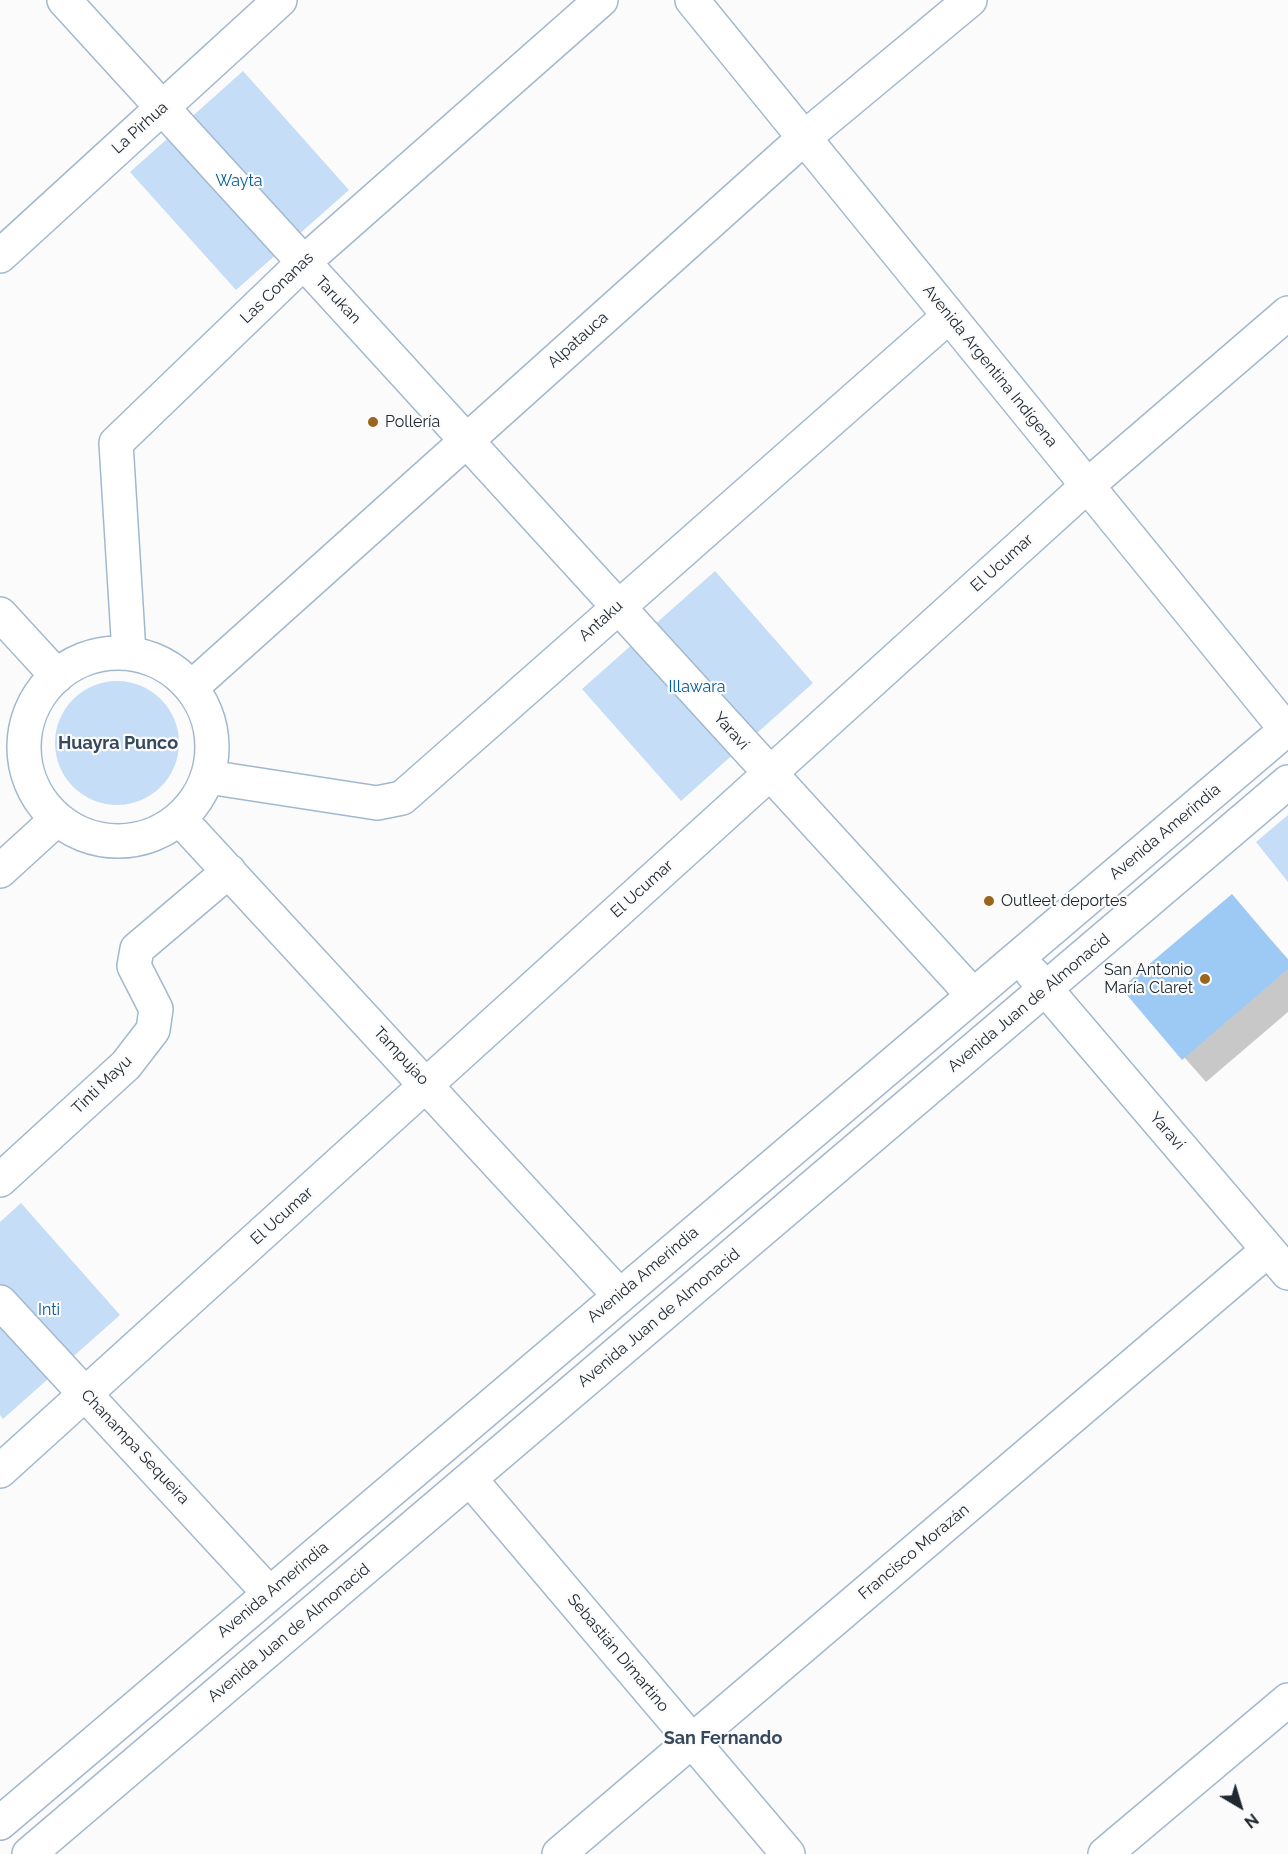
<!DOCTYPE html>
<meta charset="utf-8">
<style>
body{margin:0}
#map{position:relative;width:1288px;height:1854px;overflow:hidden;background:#fbfbfb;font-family:Raleway,sans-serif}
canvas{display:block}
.north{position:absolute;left:1210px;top:1776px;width:60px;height:60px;-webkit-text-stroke:4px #fbfbfb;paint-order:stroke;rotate:142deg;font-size:16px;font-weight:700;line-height:24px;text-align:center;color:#202931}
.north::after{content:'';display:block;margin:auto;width:21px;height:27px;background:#202931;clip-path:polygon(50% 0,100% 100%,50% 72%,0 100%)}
</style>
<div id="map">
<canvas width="1288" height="1854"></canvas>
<div class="north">N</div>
</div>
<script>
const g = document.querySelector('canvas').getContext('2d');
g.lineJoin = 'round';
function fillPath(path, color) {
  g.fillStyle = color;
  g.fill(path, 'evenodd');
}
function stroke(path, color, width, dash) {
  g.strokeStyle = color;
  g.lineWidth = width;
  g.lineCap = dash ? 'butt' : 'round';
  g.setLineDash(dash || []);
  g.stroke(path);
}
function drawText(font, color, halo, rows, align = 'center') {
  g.font = font + ' Raleway,sans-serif';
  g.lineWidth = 4.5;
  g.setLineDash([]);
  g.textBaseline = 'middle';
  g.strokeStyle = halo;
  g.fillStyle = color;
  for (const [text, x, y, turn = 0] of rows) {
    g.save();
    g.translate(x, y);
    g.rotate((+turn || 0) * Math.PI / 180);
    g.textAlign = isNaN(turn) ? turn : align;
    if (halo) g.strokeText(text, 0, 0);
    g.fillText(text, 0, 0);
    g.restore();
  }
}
fillPath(new Path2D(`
 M243,71l106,119 -113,100 -106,-118z
 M715,571l98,112 -132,118 -99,-112z
 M55 743a62 62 0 1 1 124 0a62 62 0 1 1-124 0Z
 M1288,815v67l-32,-40z
 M21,1203l99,112 -117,104 -3,-4v-193z`), '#c5ddf7');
fillPath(new Path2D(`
 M1232,896l56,63v53l-82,70 -82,-93z`), '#0003');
fillPath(new Path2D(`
 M1232,894l56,66v9l-106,91 -61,-72z`), '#9dc9f5');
const minor = new Path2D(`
 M64,0l908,994
 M692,0l596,732
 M0,256l280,-256
 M0,614l57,62
 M129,653l-13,-210 187,-180 298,-263
 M24 747a94 94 0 1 1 188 0a94 94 0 1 1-188 0Z
 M192,687l612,-549 166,-138
 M208,777l169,26 25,-5 547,-482
 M180,819l439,476
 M0,871l57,-52
 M1032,973l256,300
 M0,1180l126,-115 27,-35 3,-21 -22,-43 3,-17 92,-78
 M0,1302l269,291
 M0,1471l1087,-985 201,-173
 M470,1479l318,375
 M0,1823l1288,-1095
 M29,1854l1259,-1072
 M559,1854l709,-604
 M1105,1854l183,-154`);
stroke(minor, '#a2b8cf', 36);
stroke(minor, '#fff', 33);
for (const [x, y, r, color] of [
 [373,422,6,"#99661b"],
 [989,901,6,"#99661b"],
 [1205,979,6,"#99661b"]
]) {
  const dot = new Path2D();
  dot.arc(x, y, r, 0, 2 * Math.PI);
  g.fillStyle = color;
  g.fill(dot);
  stroke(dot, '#fbfbfb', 2);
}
drawText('16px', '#202931', '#fbfbfb', [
 ["La Pirhua",140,128,-42],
 ["Las Conanas",277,288,-44],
 ["Tarukan",338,300,47],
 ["Alpatauca",578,340,-42],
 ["Avenida Argentina Indígena",990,366,51],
 ["El Ucumar",1002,563,-42],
 ["Antaku",601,621,-42],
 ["Yaraví",731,731,48],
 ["Avenida Amerindia",1165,832,-40],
 ["El Ucumar",642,889,-42],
 ["Avenida Juan de Almonacid",1029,1003,-40],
 ["Tampujao",401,1056,47],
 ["Tinti Mayu",102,1085,-44],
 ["Yaraví",1167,1131,49],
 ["El Ucumar",282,1216,-42],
 ["Avenida Amerindia",643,1275,-40],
 ["Avenida Juan de Almonacid",659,1318,-40],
 ["Chanampa Sequeira",135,1447,47],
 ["Francisco Morazán",914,1552,-40],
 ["Avenida Amerindia",273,1590,-40],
 ["Avenida Juan de Almonacid",289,1633,-40],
 ["Sebastián Dimartino",618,1653,50]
]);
drawText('16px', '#015a9b', '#fbfbfb', [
 ["Wayta",239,181],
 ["Illawara",697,687],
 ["Inti",49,1310]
]);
drawText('16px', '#202931', '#fbfbfb', [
 ["Pollería",385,422],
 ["Outleet deportes",1001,901],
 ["San Antonio",1193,970,"right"],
 ["María Claret",1193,988,"right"]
], 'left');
drawText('bold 18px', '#36495c', '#fbfbfb', [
 ["Huayra Punco",118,744],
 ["San Fernando",723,1739]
]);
</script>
